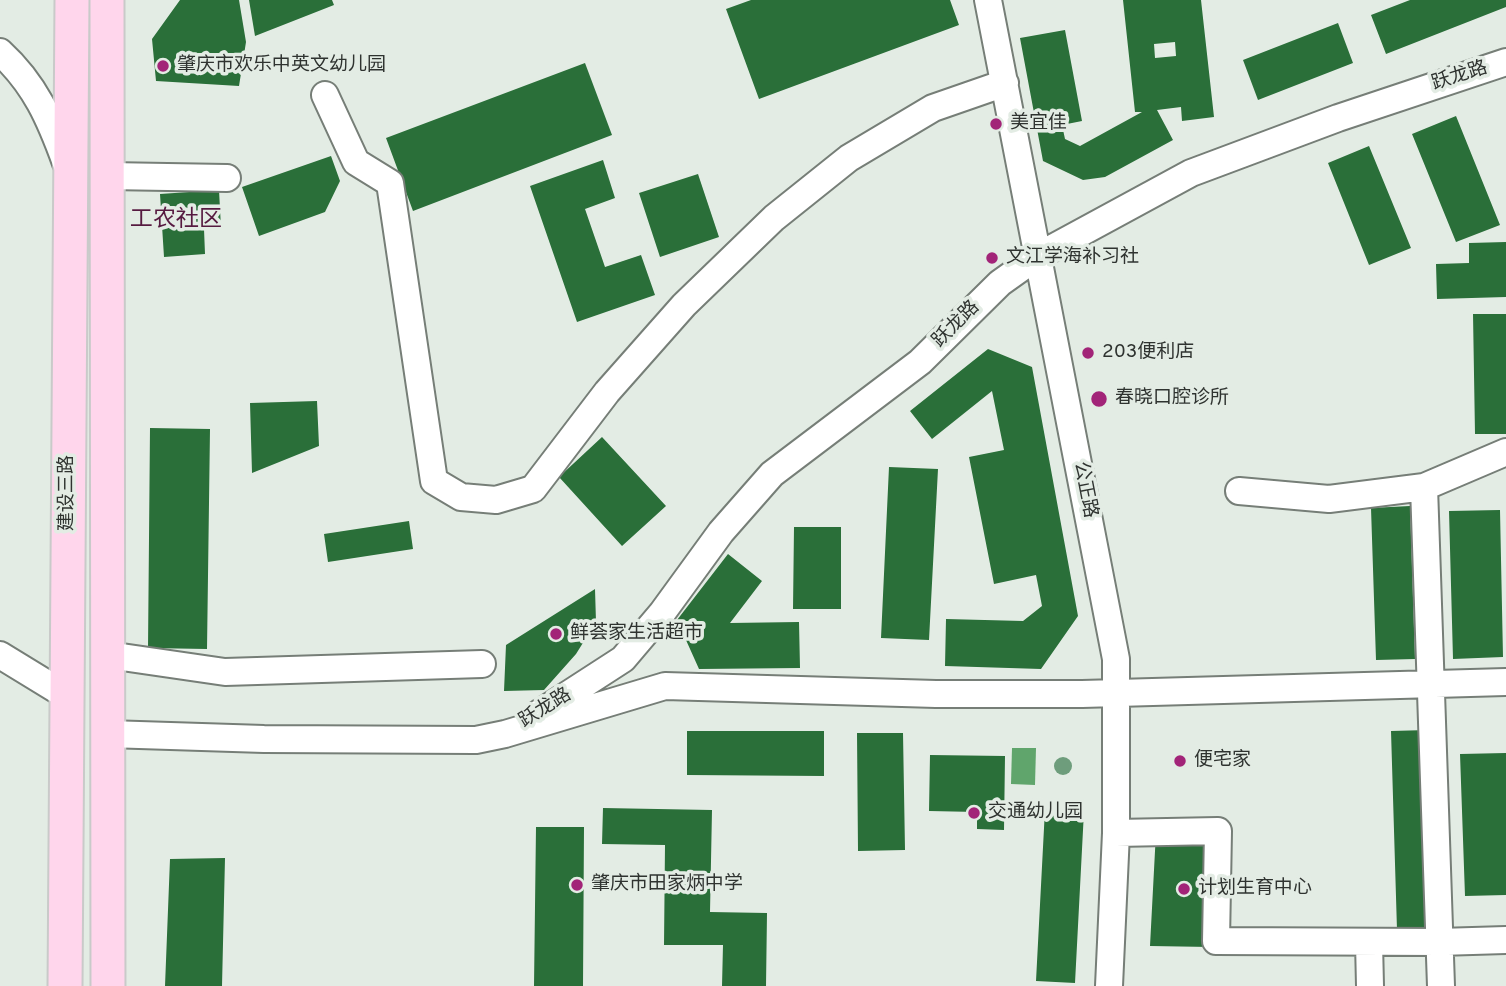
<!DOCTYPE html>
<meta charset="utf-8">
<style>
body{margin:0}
canvas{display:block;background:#e3ece4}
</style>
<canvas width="1506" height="986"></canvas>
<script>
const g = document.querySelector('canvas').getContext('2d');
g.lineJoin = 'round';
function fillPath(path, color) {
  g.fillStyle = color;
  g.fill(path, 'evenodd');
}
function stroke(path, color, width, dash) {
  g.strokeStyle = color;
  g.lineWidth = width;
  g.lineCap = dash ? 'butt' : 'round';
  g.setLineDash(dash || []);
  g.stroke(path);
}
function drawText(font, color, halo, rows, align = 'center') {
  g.font = font + ' Overpass,"Noto Sans SC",sans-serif';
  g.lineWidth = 7;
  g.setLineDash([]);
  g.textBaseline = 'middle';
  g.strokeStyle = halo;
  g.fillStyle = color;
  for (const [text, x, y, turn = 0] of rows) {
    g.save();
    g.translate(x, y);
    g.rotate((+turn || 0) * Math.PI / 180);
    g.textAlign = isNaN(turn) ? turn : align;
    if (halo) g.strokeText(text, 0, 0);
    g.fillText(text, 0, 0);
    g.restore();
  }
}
fillPath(new Path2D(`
 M1012,748h24l-1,37 -24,-1z`), '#60a56c');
fillPath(new Path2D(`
 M180,0h59l7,42 -7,44 -83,-5 -4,-42z
 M249,0h83l2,5 -79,31z
 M751,0h199l9,25 -200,74 -33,-90z
 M1123,0h78l13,117 -32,4 -1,-14 -24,3 16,30 -68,37 -22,3 -40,-19 -23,-123 45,-8 17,91 -20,4 3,14 15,7 62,-34h-7zM1175,42l1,14 -21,2 -1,-14z
 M1410,0h96v7l-120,47 -15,-39z
 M1338,23l15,40 -95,37 -15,-40z
 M585,63l27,72 -199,76 -27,-73z
 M1456,116l44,109 -44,17 -44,-108z
 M1369,146l42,102 -42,17 -41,-102z
 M331,156l9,25 -15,31 -66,24 -17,-49z
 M603,160l12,38 -30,11 20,58 36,-12 14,40 -78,27 -47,-136z
 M698,174l21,63 -59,20 -21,-64z
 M219,190l2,38 -17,1 1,25 -41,3 -4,-63z
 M1506,242v55l-69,2 -1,-35 33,-1v-20z
 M1473,314h33v120h-31z
 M988,349l44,18 46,249 -37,53 -96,-3 1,-47 77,2 19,-15 -6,-31 -42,9 -25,-127 35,-7 -12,-59 -60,48 -22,-28z
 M317,401l2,45 -67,27 -2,-70z
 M150,428l60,1 -3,220 -59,-1z
 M602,437l64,69 -44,40 -63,-69z
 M889,467l49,2 -9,171 -48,-2z
 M1410,506l5,153 -39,1 -5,-152z
 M1500,510l3,147 -50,2 -4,-148z
 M409,521l4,28 -85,13 -4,-28z
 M794,527h47v82h-48z
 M728,554l34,27 -32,42 69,-1 1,46 -101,1 -22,-49z
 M595,589l1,33 -20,32 -32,36 -40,1 2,-46z
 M1428,730l6,199 -37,1 -6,-199z
 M687,731h137v45l-137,-1z
 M857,733h46l2,117 -47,1z
 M1506,753v142l-41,1 -5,-142z
 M930,755l75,1 -1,74 -27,-1v-17l-48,-1z
 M603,808l109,2 -2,102 57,1 -1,73h-44l1,-41h-59l1,-100 -63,-1z
 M1045,809l39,2 -9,172 -39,-2z
 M536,827h48l-1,159h-49z
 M1218,831l-7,116 -61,-1 6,-114z
 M225,858l-3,128h-57l5,-127z`), '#2a6f39');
const minor = new Path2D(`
 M988,0l128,659v174l-7,153
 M0,52c35,32 50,67 66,111
 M325,95l31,67 34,21 44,298 27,16 35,3 37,-11 74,-97 77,-87 90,-87 75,-60 84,-50 72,-25
 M108,176l119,2
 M1424,487l17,499
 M1239,491l90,8 95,-12 82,-35
 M0,655l67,41
 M108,655l117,17 257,-8
 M538,714l85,-55 39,-46 59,-81 51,-58 148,-112 80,-79 38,-27 153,-83 147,-55 168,-56
 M108,734l156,5 212,1 29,-6 160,-48 271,8h146l424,-12
 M1116,833l102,-2 -2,110 223,1 67,-2
 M1369,942l1,44`);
const major = new Path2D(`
 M107,0l1,986
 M65,986l7,-986`);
stroke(minor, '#767e77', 30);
stroke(major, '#c9cac9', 37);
stroke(minor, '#fff', 26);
stroke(major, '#ffd6ec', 33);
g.fillStyle = '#6e9d7c';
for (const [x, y] of [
 [1063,766]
]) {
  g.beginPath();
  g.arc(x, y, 9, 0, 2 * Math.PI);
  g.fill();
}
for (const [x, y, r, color] of [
 [163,66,7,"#a22478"],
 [996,124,7,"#a22478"],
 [992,258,7,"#a22478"],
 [1088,353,7,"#a22478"],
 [1099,399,9,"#a22478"],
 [556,634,7,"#a22478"],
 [1180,761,7,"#a22478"],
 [974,813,7,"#a22478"],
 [577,885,7,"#a22478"],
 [1184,889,7,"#a22478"]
]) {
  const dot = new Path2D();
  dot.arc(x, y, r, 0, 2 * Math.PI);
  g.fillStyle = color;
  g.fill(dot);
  stroke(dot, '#e3ece4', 2.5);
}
drawText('19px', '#2f3330', '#e3ece4', [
 ["肇庆市欢乐中英文幼儿园",177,66],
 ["美宜佳",1010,124],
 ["文江学海补习社",1006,258],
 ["203便利店",1102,353],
 ["春晓口腔诊所",1115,399],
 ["鲜荟家生活超市",570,634],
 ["便宅家",1194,761],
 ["交通幼儿园",988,813],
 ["肇庆市田家炳中学",591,885],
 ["计划生育中心",1198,889]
], 'left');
drawText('19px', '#2f3330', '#e3ece4', [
 ["跃龙路",1460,77,-18],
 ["跃龙路",957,325,-45],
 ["公正路",1084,490,79],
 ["建设三路",68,493,-90],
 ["跃龙路",546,709,-32]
]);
drawText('23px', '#561a40', '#e3ece4', [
 ["工农社区",176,221]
]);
</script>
